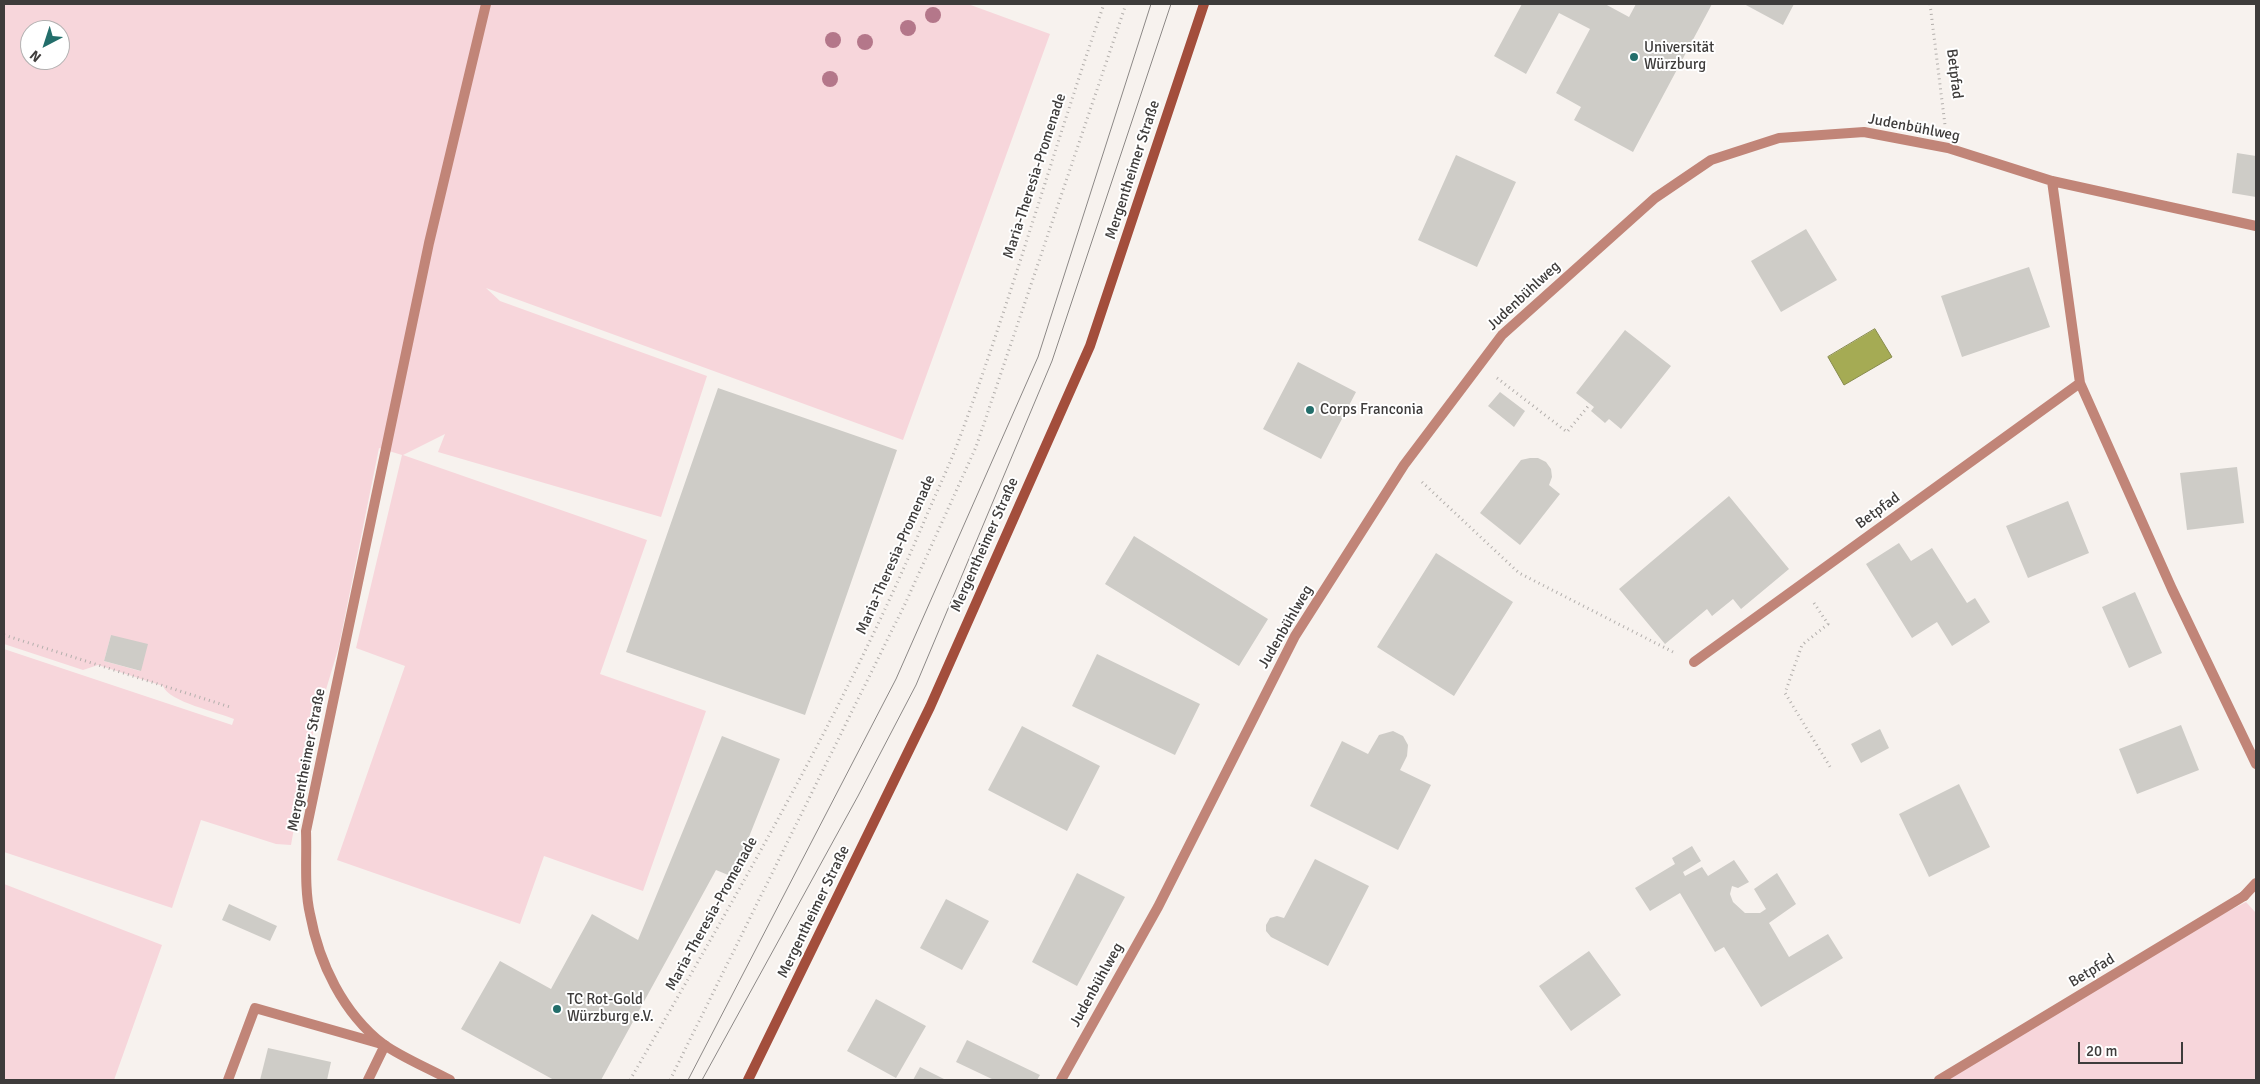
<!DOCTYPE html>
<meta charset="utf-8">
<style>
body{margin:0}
#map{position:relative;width:2260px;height:1084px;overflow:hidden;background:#f7f2ee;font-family:Signika,sans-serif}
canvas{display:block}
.frame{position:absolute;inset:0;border:5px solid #3e3c3b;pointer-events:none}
.north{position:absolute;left:20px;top:20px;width:50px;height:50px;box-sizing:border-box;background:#fff;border:1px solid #b2b1b1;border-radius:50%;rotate:220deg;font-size:14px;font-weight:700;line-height:20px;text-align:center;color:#3e3c3b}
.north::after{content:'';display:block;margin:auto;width:18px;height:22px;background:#236e6b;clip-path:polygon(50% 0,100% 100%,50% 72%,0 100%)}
.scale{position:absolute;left:2078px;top:1042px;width:105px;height:22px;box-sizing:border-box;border:2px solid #3e3c3b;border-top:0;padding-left:6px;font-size:15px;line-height:18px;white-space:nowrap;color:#3e3c3b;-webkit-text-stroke:4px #fff;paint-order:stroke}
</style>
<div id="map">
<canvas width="2260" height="1084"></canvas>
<div class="frame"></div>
<div class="north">N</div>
<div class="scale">20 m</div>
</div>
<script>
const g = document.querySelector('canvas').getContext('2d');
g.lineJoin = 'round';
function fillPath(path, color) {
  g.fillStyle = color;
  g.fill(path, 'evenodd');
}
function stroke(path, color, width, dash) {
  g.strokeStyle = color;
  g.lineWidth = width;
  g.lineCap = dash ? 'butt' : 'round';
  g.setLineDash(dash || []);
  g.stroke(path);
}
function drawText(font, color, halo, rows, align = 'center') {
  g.font = font + ' Signika,sans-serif';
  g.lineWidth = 4;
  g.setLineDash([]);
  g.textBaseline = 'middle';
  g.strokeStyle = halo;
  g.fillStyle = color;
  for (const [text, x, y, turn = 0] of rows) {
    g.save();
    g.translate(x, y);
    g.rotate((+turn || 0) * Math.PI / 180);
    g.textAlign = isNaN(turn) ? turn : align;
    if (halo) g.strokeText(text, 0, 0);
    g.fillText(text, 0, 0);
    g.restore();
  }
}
fillPath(new Path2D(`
 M4,4h964l82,30 -147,406 -417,-152 14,13 207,75 -46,141 -223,-65 7,-18 -42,21 244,85 -47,134 106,37 -63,180 -99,-35 -24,68 -183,-64 68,-194 -49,-18 46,-193 -23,-7 -40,198 -31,104 -17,95 -15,-1 -75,-24 -29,88 -168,-56v-203l228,76 2,-6c-16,-7 -65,-17 -71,-33l-65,-21 -15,5 -79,-26zM30,30h30v30h-30zM111,635l29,36 -36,-10z
 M4,884l158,61 -48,135h-110z
 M2246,902l10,11v167h-317l241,-144z`), '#f7d6db');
const water = new Path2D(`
 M1875,329l17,28 -48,28 -16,-28z`);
fillPath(water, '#a5ab54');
stroke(water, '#868a4c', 1);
fillPath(new Path2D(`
 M1522,4h83l24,13 7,-13h76l-79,148 -59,-32 7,-13 -25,-14 34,-64 -31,-16 -33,61 -32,-18z
 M1744,4h50l-11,21z
 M2237,153l19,3v41l-24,-4z
 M1456,155l60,27 -39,85 -59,-27z
 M1806,229l31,51 -56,32 -30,-51z
 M2029,267l21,60 -88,30 -21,-61z
 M1625,330l46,36 -50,63 -12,-10 -4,4 -14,-12 3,-4 -18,-14z
 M1298,362l58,30 -35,67 -58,-30z
 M718,388l179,62 -92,265 -179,-63z
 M1500,392l25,19 -11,16 -26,-21z
 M1530,458h8l8,4 5,7 1,8 -3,8 11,9 -40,51 -40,-32 41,-53z
 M2237,467l7,56 -57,7 -7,-57z
 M1729,496l60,73 -48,40 -8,-10 -21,17 -5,-7 -42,35 -46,-55z
 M2068,501l21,52 -61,25 -22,-52z
 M1134,536l134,83 -29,47 -134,-82z
 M1899,543l12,18 21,-13 35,55 8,-5 15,24 -38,24 -15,-24 -25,16 -46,-74z
 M1436,553l77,49 -59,94 -77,-49z
 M2135,592l27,61 -33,15 -27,-61z
 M111,635l37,9 -7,27 -37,-10z
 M1097,654l103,50 -25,51 -103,-49z
 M2181,725l18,45 -62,24 -18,-45z
 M1022,726l78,40 -33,65 -79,-41z
 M1880,729l9,19 -28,15 -10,-19z
 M1393,731l10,5 5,9 -1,11 -7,14 31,15 -33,65 -88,-44 32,-65 26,13 11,-19z
 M722,736l58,23 -47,118 -17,-7 -115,210h-47l-93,-51 39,-68 51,28 41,-75 46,26z
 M1959,784l31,63 -61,30 -30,-63z
 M1692,846l9,15 -18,11 2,4 17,-9 6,9 26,-16 15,22 -11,6 -6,-2 -2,8 3,8 12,11h15l6,-4 -12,-20 23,-16 19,31 -27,19 20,34 39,-23 15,24 -82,49 -37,-60 -9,5 -35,-59 -30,18 -15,-23 40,-24 -3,-6z
 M1315,859l54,27 -41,80 -57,-29 -5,-6v-6l4,-7 7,-2 7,2z
 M1077,873l48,24 -48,89 -45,-24z
 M946,899l43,22 -27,49 -42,-22z
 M229,904l48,22 -7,15 -48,-21z
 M1589,951l32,44 -50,36 -32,-45z
 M876,999l50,27 -30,52 -49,-27z
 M967,1040l73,35 -3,5h-43l-38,-18z
 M268,1048l63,14 -4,18h-67z
 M920,1067l26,13h-33z`), '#ceccc7');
stroke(new Path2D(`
 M1930,4l15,121
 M1497,378l70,54 23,-28
 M1422,482l97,91 156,80
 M1814,603l14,21 -26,21 -17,48 47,77
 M4,635l226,72
 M630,1080c104,-181 211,-363 293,-556 12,-29 26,-57 37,-87 53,-143 94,-290 144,-433
 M670,1080l235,-476 71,-157 150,-443`), '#b3afac', 3, [1, 4]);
stroke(new Path2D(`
 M228,1080l27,-72 130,37 -17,35
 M1939,1080l305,-184`), '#c18578', 10);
stroke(new Path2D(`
 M2052,181l28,202 92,206 84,175
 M1694,662l386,-279
 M2244,896l12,-13
 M450,1080c-22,-12 -47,-22 -67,-36 -40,-31 -64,-81 -73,-130 -6,-26 -3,-56 -4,-83l123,-588 57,-239
 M1061,1080l97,-173 137,-271 109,-171 98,-130 153,-137 56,-38 68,-22 85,-6 84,16 104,33 204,45`), '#c18578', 10);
stroke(new Path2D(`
 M748,1080l182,-373 160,-361 114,-342`), '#a34e3c', 10);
stroke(new Path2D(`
 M688,1080l208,-401 142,-322 113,-353
 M702,1080l156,-284 58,-111 136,-324 119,-357`), '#8c8886', 1);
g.fillStyle = '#b4778a';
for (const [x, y] of [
 [933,15],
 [908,28],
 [833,40],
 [865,42],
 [830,79]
]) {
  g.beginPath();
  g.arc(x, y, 8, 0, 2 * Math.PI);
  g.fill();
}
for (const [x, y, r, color] of [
 [1634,57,5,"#236e6b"],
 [1310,410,5,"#236e6b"],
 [557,1009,5,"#236e6b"]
]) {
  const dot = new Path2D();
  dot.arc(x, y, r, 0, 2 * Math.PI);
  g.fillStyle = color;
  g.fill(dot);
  stroke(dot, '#fff', 2);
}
drawText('15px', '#3e3c3b', '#fff', [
 ["Universität",1644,48],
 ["Würzburg",1644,65],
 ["Corps Franconia",1320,410],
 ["TC Rot-Gold",567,1000],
 ["Würzburg e.V.",567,1017]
], 'left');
drawText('15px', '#3e3c3b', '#fff', [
 ["Betpfad",1954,74,83],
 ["Judenbühlweg",1914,128,11],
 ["Mergentheimer Straße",1133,170,-72],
 ["Maria-Theresia-Promenade",1035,176,-72],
 ["Judenbühlweg",1524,296,-43],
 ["Betpfad",1878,511,-36],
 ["Mergentheimer Straße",985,545,-66],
 ["Maria-Theresia-Promenade",896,555,-66],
 ["Judenbühlweg",1286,627,-60],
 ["Mergentheimer Straße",307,760,-79],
 ["Mergentheimer Straße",814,912,-64],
 ["Maria-Theresia-Promenade",712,914,-61],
 ["Betpfad",2092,971,-31],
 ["Judenbühlweg",1097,985,-61]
]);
</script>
